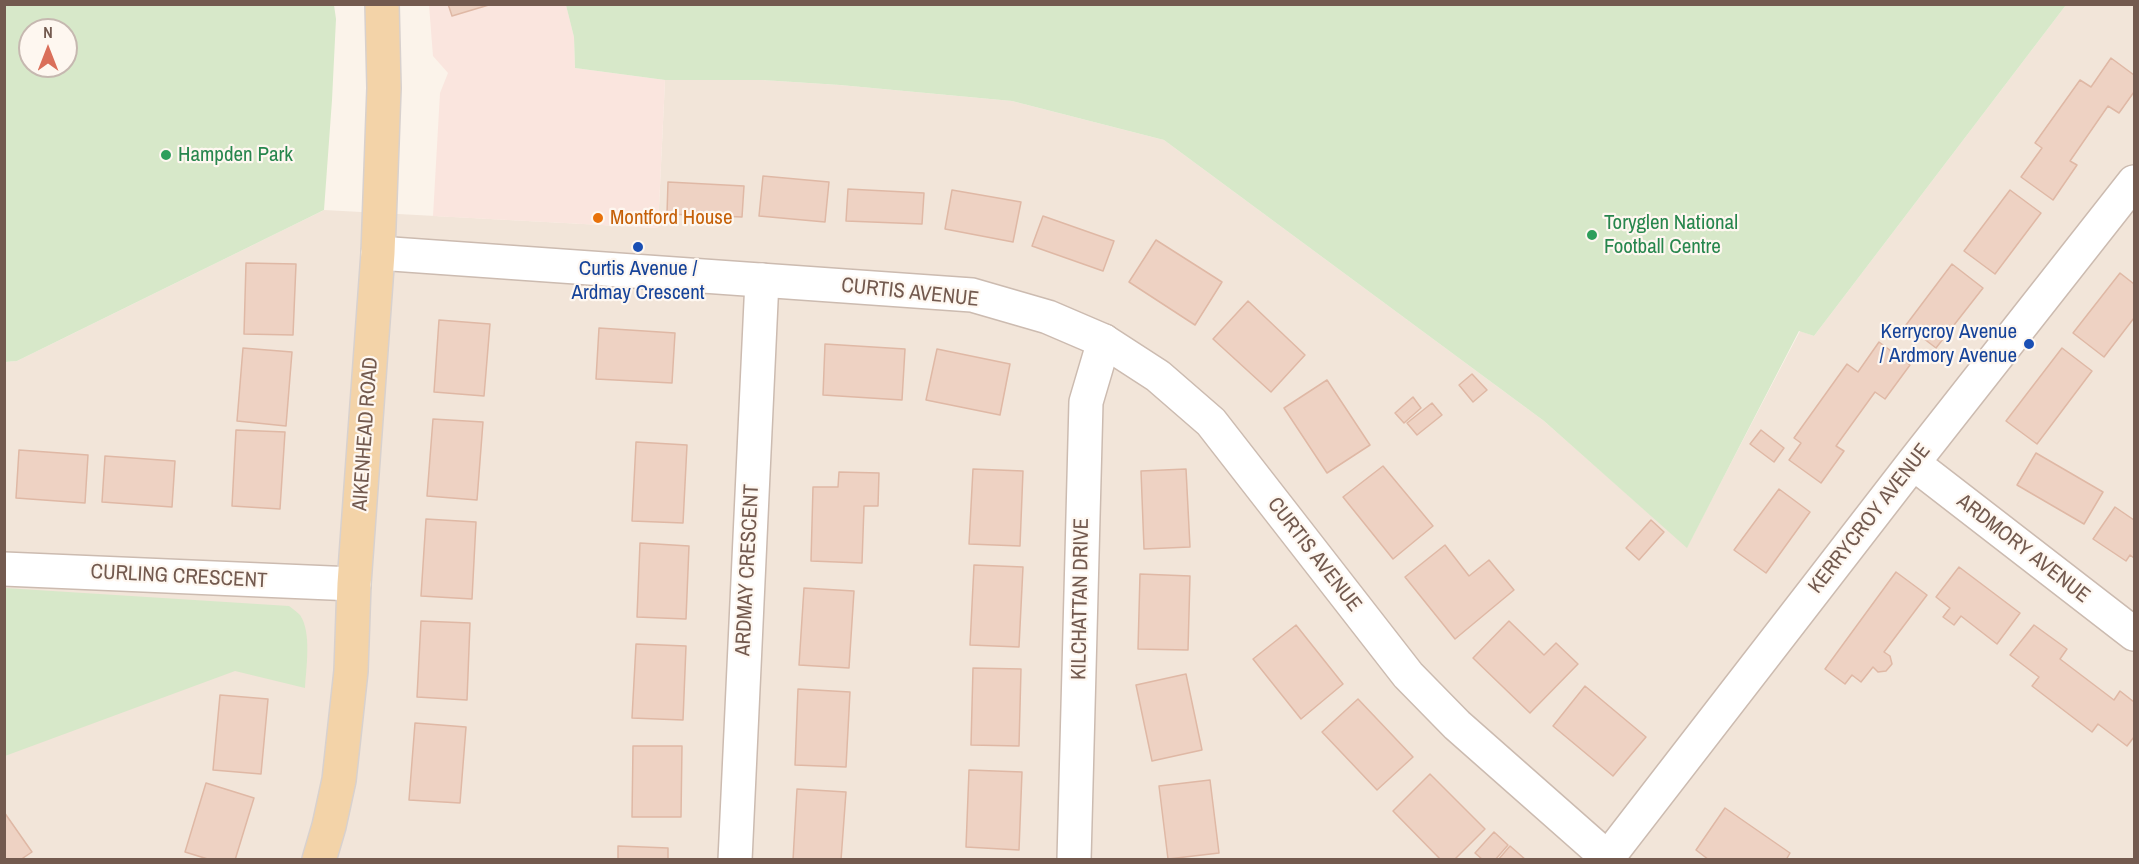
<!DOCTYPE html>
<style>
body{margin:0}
#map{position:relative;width:2139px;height:864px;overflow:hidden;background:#fbf3ea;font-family:"Archivo Narrow",sans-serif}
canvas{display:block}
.frame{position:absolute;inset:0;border:6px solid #735a4f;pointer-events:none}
.north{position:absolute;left:18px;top:18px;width:60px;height:60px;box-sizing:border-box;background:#fef7f0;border:2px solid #c6b8b0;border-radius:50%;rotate:0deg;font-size:16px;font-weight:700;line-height:24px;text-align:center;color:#735a4f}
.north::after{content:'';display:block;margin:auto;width:21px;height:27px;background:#da6f5a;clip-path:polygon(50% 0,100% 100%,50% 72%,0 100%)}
</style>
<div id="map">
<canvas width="2139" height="864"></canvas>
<div class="frame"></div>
<div class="north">N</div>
</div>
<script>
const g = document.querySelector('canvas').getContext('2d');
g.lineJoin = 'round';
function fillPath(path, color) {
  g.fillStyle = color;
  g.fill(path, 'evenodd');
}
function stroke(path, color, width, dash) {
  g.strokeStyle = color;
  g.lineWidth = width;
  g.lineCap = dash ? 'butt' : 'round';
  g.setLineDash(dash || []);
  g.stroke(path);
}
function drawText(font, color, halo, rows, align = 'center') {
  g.font = font + ' "Archivo Narrow",sans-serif';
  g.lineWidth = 4.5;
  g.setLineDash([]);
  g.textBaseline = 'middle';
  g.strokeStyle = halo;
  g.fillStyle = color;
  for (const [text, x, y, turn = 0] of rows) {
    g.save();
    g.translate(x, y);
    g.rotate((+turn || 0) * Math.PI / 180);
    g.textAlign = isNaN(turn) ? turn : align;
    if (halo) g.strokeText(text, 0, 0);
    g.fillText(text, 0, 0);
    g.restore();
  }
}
fillPath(new Path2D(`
 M2066,5h68v854l-2129,1v-498l12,-1 307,-151 334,18 7,-148h97l78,5 172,16 152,39 380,281 143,126 113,-216 14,5z`), '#f2e5d9');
fillPath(new Path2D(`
 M429,5h137l8,32 1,31 90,12 -7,148 -225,-12 7,-123 8,-20 -15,-17z`), '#fae5de');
fillPath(new Path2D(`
 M5,4l329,1 2,14 -4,81 -8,110 -307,151 -12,1zM30,30h36v36h-36z
 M566,5v-1l1500,1 -252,331 -15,-5 -112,217 -143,-127 -380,-281 -152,-39 -172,-16 -78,-5h-97l-90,-12 -1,-31z
 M5,588l284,18c4,3 8,6 11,9 12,17 6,54 5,73l-70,-17 -230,85z`), '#d7e8c9');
const building = new Path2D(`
 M448,4h44l-40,12z
 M2111,58l23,17v17l-15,21 -11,-7 -38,55 7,4 -24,35 -32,-23 21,-29 -7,-5 45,-63 11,7z
 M763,176l66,6 -4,40 -66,-6z
 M668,182l76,4 -2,31 -75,-3z
 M848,189l76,4 -2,31 -76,-3z
 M952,190l69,12 -8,40 -68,-13z
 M2010,190l31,23 -46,61 -31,-23z
 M1043,216l71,25 -11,30 -71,-25z
 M1156,240l66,42 -27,43 -66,-43z
 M246,263l50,1 -3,71 -49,-1z
 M1952,264l31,24 -47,60 -30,-23z
 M2120,273l14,11v34l-30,39 -31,-24z
 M1248,301l57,54 -34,37 -58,-53z
 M439,320l51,4 -6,72 -50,-4z
 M599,328l76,5 -3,50 -76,-4z
 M1879,342l31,23 -25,34 -10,-7 -39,54 8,5 -23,32 -32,-23 12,-17 -7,-5 53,-74 11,8z
 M825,344l80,5 -3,51 -79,-5z
 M243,348l49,4 -6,74 -49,-5z
 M2062,348l30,23 -55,73 -31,-23z
 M937,349l73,15 -10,51 -74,-15z
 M1472,374l15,16 -14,12 -14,-17z
 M1327,380l43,65 -43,28 -43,-65z
 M1413,397l8,11 -17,15 -9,-10z
 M1432,403l10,12 -25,20 -10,-12z
 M433,419l50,3 -6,78 -50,-4z
 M236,430l49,2 -5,77 -48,-3z
 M1761,430l23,18 -10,14 -24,-18z
 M636,442l51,3 -4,78 -51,-2z
 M19,450l69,5 -3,48 -69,-5z
 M2036,453l67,39 -19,32 -67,-39z
 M105,456l70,5 -3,46 -70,-5z
 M1383,466l50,60 -40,33 -50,-62z
 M973,469l50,2 -3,75 -51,-2z
 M1186,469l4,78 -46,2 -3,-78z
 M839,472l40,1 -1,33h-14l-2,57 -51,-2 2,-74h25z
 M1779,489l31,23 -44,61 -32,-23z
 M2115,507l19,13v38l-4,-3 -4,6 -33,-22z
 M426,519l50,3 -4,77 -51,-3z
 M1651,520l13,12 -25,28 -13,-12z
 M640,543l49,3 -3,73 -49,-2z
 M1445,545l24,31 20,-16 25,30 -59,49 -50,-62z
 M974,565l49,2 -4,80 -49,-2z
 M1959,567l61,46 -23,31 -36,-28 -7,9 -11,-8 7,-9 -14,-11z
 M1896,572l31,23 -43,57 6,4 2,8 -6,7 -8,1 -5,-5 -12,15 -9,-7 -7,9 -20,-15z
 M1140,574l50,2 -2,74 -50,-1z
 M804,588l50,3 -5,77 -50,-3z
 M421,621l49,2 -3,77 -50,-3z
 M1509,621l35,34 12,-12 22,21 -48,49 -57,-55z
 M1296,625l47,59 -42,35 -48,-60z
 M2034,625l33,24 -7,10 54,41 6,-9 14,11v35l-7,9 -29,-22 -6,8 -60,-46 7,-9 -29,-22z
 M636,644l50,2 -3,74 -51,-2z
 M973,668l48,1 -2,77 -48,-1z
 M1186,674l16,76 -50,11 -16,-76z
 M1585,686l61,51 -33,39 -60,-50z
 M798,689l52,3 -4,75 -51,-2z
 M220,695l48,4 -7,75 -48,-4z
 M1358,699l55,58 -36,33 -55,-58z
 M415,723l51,4 -6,76 -51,-3z
 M633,746h49l-1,71h-49z
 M969,770l53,2 -3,78 -53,-3z
 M1430,774l55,55 -31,31h-13l-48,-49z
 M1210,780l9,73 -51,6 -9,-73z
 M206,783l48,15 -19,62h-24l-26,-8z
 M797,789l49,3 -5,68h-48z
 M1725,808l65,45 -4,7h-77l-13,-10z
 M4,812l28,40 -12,8h-16z
 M1494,832l14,13 -13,15h-12l-8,-7z
 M618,846l50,2v12h-50z
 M1510,846l16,14h-28z`);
fillPath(building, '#eed2c3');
stroke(building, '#dfb8a5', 1.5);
const minor = new Path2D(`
 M1913,463l221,171
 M4,569l350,15
 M735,860l27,-580
 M1074,860l12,-458 18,-61
 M1606,860l307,-397 221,-281`);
const tertiary = new Path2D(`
 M378,253l594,42 76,22 56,24 54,35 53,46 197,253 49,50 153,135`);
const primary = new Path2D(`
 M319,860l10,-34 10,-46 12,-109 3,-87 24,-331 6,-165 -2,-84`);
stroke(minor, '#ccbbb0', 36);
stroke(tertiary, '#ccbbb0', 36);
stroke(primary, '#d8d1ce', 36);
stroke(minor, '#fff', 33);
stroke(tertiary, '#fff', 33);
stroke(primary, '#f3d3a8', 33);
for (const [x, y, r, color] of [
 [166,155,6,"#2e9e5b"],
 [598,218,6,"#e8710a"],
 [1592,235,6,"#2e9e5b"],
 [638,247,6,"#1a4fb4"],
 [2029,344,6,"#1a4fb4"]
]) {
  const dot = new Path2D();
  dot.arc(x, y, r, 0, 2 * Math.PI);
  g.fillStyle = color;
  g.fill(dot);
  stroke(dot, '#fef7f0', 2);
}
drawText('21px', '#27864d', '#fef7f0', [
 ["Hampden Park",178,155],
 ["Toryglen National",1604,223],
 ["Football Centre",1604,247]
], 'left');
drawText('21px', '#c56008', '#fef7f0', [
 ["Montford House",610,218]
], 'left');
drawText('21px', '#164399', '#fef7f0', [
 ["Curtis Avenue /",638,269],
 ["Ardmay Crescent",638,293],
 ["Kerrycroy Avenue",2017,332,"right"],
 ["/ Ardmory Avenue",2017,356,"right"]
]);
drawText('21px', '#735a4f', '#fef7f0', [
 ["CURTIS AVENUE",910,293,6],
 ["AIKENHEAD ROAD",366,434,-86],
 ["KERRYCROY AVENUE",1870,519,-52],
 ["ARDMORY AVENUE",2023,549,38],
 ["CURTIS AVENUE",1314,555,52],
 ["ARDMAY CRESCENT",748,570,-87],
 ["CURLING CRESCENT",179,577,3],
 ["KILCHATTAN DRIVE",1081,599,-89]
]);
</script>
